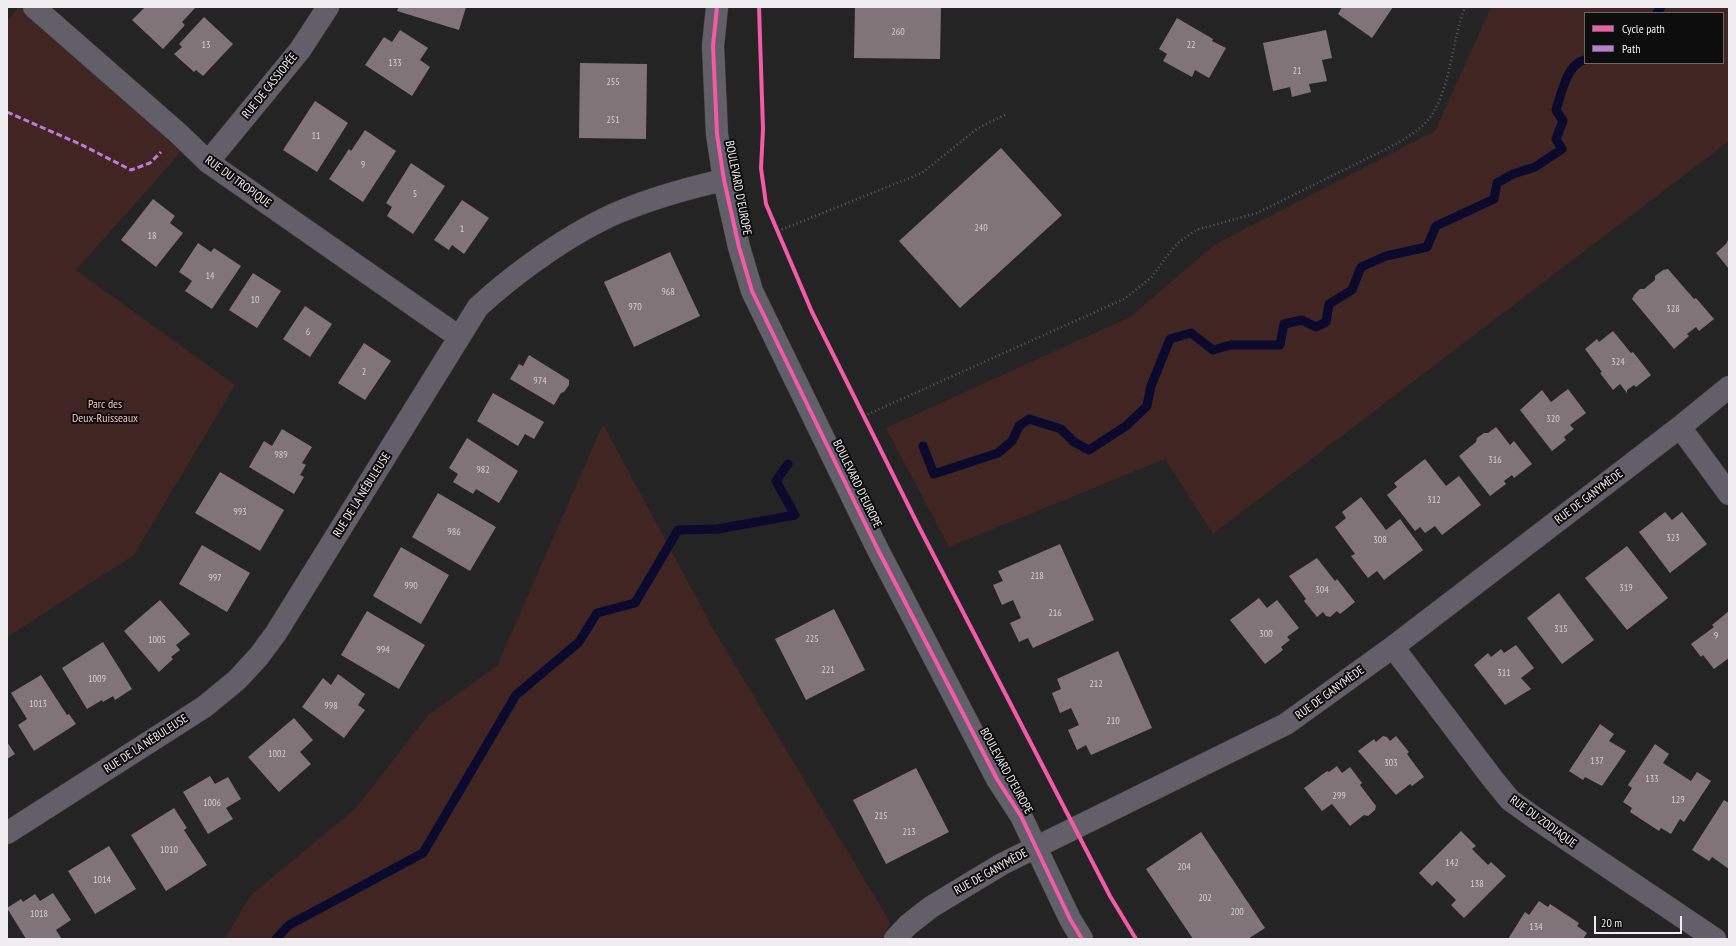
<!DOCTYPE html>
<meta charset="utf-8">
<style>
body{margin:0}
#map{position:relative;width:1736px;height:946px;overflow:hidden;background:#252425;font-family:"PT Sans Narrow",sans-serif}
canvas{display:block}
.frame{position:absolute;inset:0;border:8px solid #efedef;pointer-events:none}
.legend{position:absolute;left:1584px;top:12px;width:140px;height:52px;box-sizing:border-box;background:#0e0d0e;border:1px solid #686768;margin:0;padding:5px 7px;list-style:none;font-size:12px;color:#efedef}
.legend li{display:flex;align-items:center;gap:8px;height:20px}
.legend b{width:20px;border:1px solid #686768}
.scale{position:absolute;left:1594px;top:916px;width:88px;height:18px;box-sizing:border-box;border:2px solid #efedef;border-top:0;padding-left:5px;font-size:12px;line-height:14px;white-space:nowrap;color:#efedef;-webkit-text-stroke:3px #0e0d0e;paint-order:stroke}
</style>
<div id="map">
<canvas width="1736" height="946"></canvas>
<div class="frame"></div>
<ul class="legend">
<li><b style="height:5px;background:#f35aa7"></b>Cycle path</li>
<li><b style="height:5px;background:#bd7bd9"></b>Path</li>
</ul>
<div class="scale">20 m</div>
</div>
<script>
const g = document.querySelector('canvas').getContext('2d');
g.lineJoin = 'round';
function fillPath(path, color) {
  g.fillStyle = color;
  g.fill(path, 'evenodd');
}
function stroke(path, color, width, dash) {
  g.strokeStyle = color;
  g.lineWidth = width;
  g.lineCap = dash ? 'butt' : 'round';
  g.setLineDash(dash || []);
  g.stroke(path);
}
function drawText(font, color, halo, rows, align = 'center') {
  g.font = font + ' "PT Sans Narrow",sans-serif';
  g.lineWidth = 4;
  g.setLineDash([]);
  g.textBaseline = 'middle';
  g.strokeStyle = halo;
  g.fillStyle = color;
  for (const [text, x, y, turn = 0] of rows) {
    g.save();
    g.translate(x, y);
    g.rotate((+turn || 0) * Math.PI / 180);
    g.textAlign = isNaN(turn) ? turn : align;
    if (halo) g.strokeText(text, 0, 0);
    g.fillText(text, 0, 0);
    g.restore();
  }
}
fillPath(new Path2D(`
 M19,7l162,145 -105,118 159,115 -101,170 -127,82v-616z
 M1491,7h238v134l-516,393 -48,-75 -216,88 -63,-119 244,-111 84,-72 221,-114zM1585,13h138v50h-138z
 M603,424l109,203 178,295 -7,17h-695l37,-1 26,-43 106,-88 71,-92 69,-49z`), '#402522');
stroke(new Path2D(`
 M1657,13l4,-6
 M923,446l11,28 64,-21 14,-12 7,-15 10,-7 32,10 13,13 15,8 37,-24 21,-20 4,-20 19,-47 21,-6 22,17 18,-5h49l4,-21 18,-4 14,7 10,-5 3,-18 23,-14 9,-23 25,-11 41,-9 9,-21 58,-27 3,-16 16,-9 22,-7 27,-18 -6,-10 7,-18 -7,-11c5,-15 11,-47 29,-50
 M276,939l13,-14 134,-72 93,-158 63,-53 18,-29 38,-10 43,-73 40,-1 77,-14 -19,-34 12,-17`), '#0b092c', 9);
fillPath(new Path2D(`
 M145,7h51l-14,15 3,3 -22,24 -31,-29z
 M399,7h67l-7,23 -62,-19z
 M855,7h86l-1,52 -86,-1z
 M1342,7h51l-21,31 -34,-24z
 M204,17l29,27 -30,32 -7,-6 -2,2 -20,-18 8,-7 -3,-3z
 M1177,18l36,21 -1,2 14,7 -17,30 -14,-8 -3,7 -29,-16 4,-7 -8,-5z
 M400,30l28,18 -8,12 10,7 -18,29 -47,-31 19,-28 8,5z
 M1326,30l6,28 -10,2 5,21 -18,3 2,8 -19,5 -2,-10 -17,4 -10,-48z
 M580,63l67,1 -1,75 -67,-1z
 M315,101l33,22 -31,49 -34,-22z
 M365,130l31,21 -33,51 -34,-23 20,-30 2,2z
 M1001,148l61,67 -102,93 -61,-67z
 M411,163l34,23 -32,48 -26,-18 5,-9 -6,-4z
 M153,199l22,17 -5,7 13,10 -27,34 -35,-27z
 M462,200l27,18 -25,36 -12,-9 -3,5 -15,-10z
 M1729,238v31l-13,-16 10,-9z
 M198,243l13,9 3,-4 27,18 -29,43 -27,-18 7,-10 -13,-9z
 M670,252l30,64 -66,31 -30,-65z
 M1668,269l26,30 2,-1 18,21 -15,12 -3,-4 -9,7 2,2 -15,13 -42,-50 2,-4 6,-6h4l11,-9v-4l8,-6z
 M253,273l28,18 -24,37 -28,-18z
 M305,306l27,18 -22,33 -27,-18z
 M1613,331l18,22 2,-1 18,23 -15,12 -2,-2 -7,5v3l-7,-9 -7,6 -13,-17 2,-1 -17,-23 12,-10 2,3z
 M364,343l27,18 -26,39 -27,-17z
 M529,355l40,25v5l-5,7 -3,1 -7,12 -44,-26 9,-15 4,2z
 M1568,389l18,24 -16,12 4,4 -10,8 2,3 -14,11 -32,-41 22,-20 9,12z
 M493,393l51,29 -10,17 -9,-5 -7,12 -41,-25z
 M1496,427l14,18 4,-4 18,23 -18,14 -2,-3 -8,6 2,3 -16,12 -31,-40 17,-14 1,-4 7,-5h4z
 M282,429l30,18 -10,16 4,2 -6,10 4,2 -10,17 -45,-27 15,-26 8,5z
 M467,438l51,33 -19,32 -23,-14 -3,5 -20,-12 5,-8 -9,-6z
 M1425,459l21,27 13,-10 22,29 -39,30 -7,-9 -10,7 -5,-6 -5,4 -28,-36 10,-8 -3,-4z
 M220,472l64,38 -24,41 -65,-38z
 M438,493l58,34 -26,44 -58,-34z
 M1361,497l25,33 14,-11 23,31 -39,30 -7,-9 -9,7 -17,-22 4,-2 -20,-27 11,-9 -4,-6z
 M1665,512l7,8 10,-8 25,32 -37,29 -31,-41z
 M1060,544l34,76 -61,28 -5,-10 -9,4 -9,-19 11,-5 -8,-18 -11,5 -9,-20 10,-4 -5,-10z
 M202,545l48,28 -23,39 -48,-28z
 M1627,546l41,52 -41,32 -42,-52z
 M401,547l48,28 -28,49 -48,-28z
 M1317,558l18,23 2,-2 18,23 -15,12 -3,-3 -7,6 -4,-1 -3,-4 -6,5 -13,-16 2,-2 -17,-23z
 M1559,593l35,47 -32,24 -35,-46z
 M1259,598l8,10 10,-8 22,28 -12,9 3,3 -9,7 2,3 -18,14 -35,-44z
 M160,600l30,34 -14,11 4,5 -9,7 2,2 -14,13 -35,-41z
 M834,609l31,61 -59,30 -31,-61z
 M367,611l58,34 -26,44 -58,-34z
 M1729,611v47l-15,11 -11,-14 -2,2 -10,-13 23,-17 -2,-2z
 M103,642l29,47 -17,11 -2,-4 -10,6 -1,-2 -15,9 -25,-41z
 M1516,645l18,23 -13,10 10,11 -26,16 -31,-40 14,-12 3,4 10,-8 3,4z
 M1118,651l34,77 -61,27 -5,-10 -9,5 -9,-20 11,-5 -8,-17 -11,5 -8,-20 9,-4 -4,-10z
 M338,674l27,20 -7,11 7,5 -21,28 -42,-31 21,-29 8,7z
 M41,675l26,40 2,-1 7,10 -42,27 -16,-26 9,-6 -16,-26z
 M294,718l19,22 -13,12 11,12 -32,28 -31,-35z
 M1600,724l14,10 -5,7 17,10 -24,35 -17,-9 -2,3 -14,-9z
 M1383,736l4,1 3,4 6,-5 13,16 -2,2 17,23 -12,9 -2,-2 -14,11 -38,-44 16,-12 2,3z
 M7,742l8,12 -8,5z
 M1655,744l14,10 -6,9 28,18 6,-9 14,9 -27,41 -4,-3 -9,15 -10,-6 -2,3 -29,-19 2,-4 -9,-6 9,-14 -4,-3z
 M1337,766l5,7 8,-6 12,16 -2,2 16,21 -1,4 -7,6 -4,-1 -14,11 -18,-22 -10,7 -18,-23 23,-17 2,1z
 M916,768l33,64 -63,32 -33,-64z
 M210,776l5,8 13,-7 13,22 -15,9 7,11 -25,15 -25,-42z
 M1724,800l5,3v66l-17,-12 -3,4 -17,-11z
 M174,808l13,20 -3,2 23,35 -41,26 -35,-56z
 M1461,831l15,15 -4,3 16,16 3,-3 15,14 -42,42 -13,-13 5,-5 -19,-19 -5,5 -13,-13z
 M1201,832l64,96 -17,11h-55l-47,-70z
 M109,846l27,43 -41,25 -27,-43z
 M53,893l18,27 -15,10 5,8 -35,1 -19,-31 14,-9 2,3 12,-8 5,7z
 M1539,901l9,6 2,-3 29,19 -2,3 10,7 -4,6h-75l17,-27 4,3z`), '#817479');
const minor = new Path2D(`
 M34,7l145,127 29,28 251,175
 M208,162l92,-112 28,-43
 M1680,427l49,67
 M1393,647l99,131 18,22 25,18 180,121
 M7,833l197,-126 33,-27 22,-24 17,-23 202,-326c38,-35 94,-75 141,-95 34,-14 69,-24 105,-32
 M895,939l13,-14 23,-18 71,-43 284,-140 107,-77 287,-220 49,-40`);
const tertiary = new Path2D(`
 M717,7l-4,39 4,88 7,46 15,67 13,44 125,257 120,231 24,37 49,103 12,20`);
stroke(minor, '#414041', 23);
stroke(tertiary, '#414041', 23);
stroke(new Path2D(`
 M778,231l144,-58 56,-45 29,-14
 M864,416l260,-117 28,-22 14,-20 12,-14 18,-13 61,-17 139,-69c12,-7 23,-14 32,-24 22,-27 24,-80 37,-113`), '#5d5a61', 2.5, [1, 3]);
stroke(minor, '#635f69', 22);
stroke(tertiary, '#635f69', 22);
stroke(new Path2D(`
 M7,112l75,33 49,25 19,-7 11,-11`), '#bd7bd9', 3, [6, 3]);
stroke(new Path2D(`
 M717,7l-4,39 4,88 7,46 15,67 13,44 125,257 120,231 24,37 49,103 12,20
 M759,7l4,122 -2,39 5,36 46,108 107,215 191,369 26,43`), '#f35aa7', 4);
drawText('10px', '#d4cfd2', null, [
 ["260",898,32],
 ["13",206,45],
 ["22",1191,45],
 ["133",395,63],
 ["21",1297,71],
 ["255",613,82],
 ["251",613,120],
 ["11",316,136],
 ["9",363,165],
 ["5",415,194],
 ["240",981,228],
 ["1",462,229],
 ["18",152,236],
 ["14",210,276],
 ["968",668,292],
 ["10",255,300],
 ["970",635,307],
 ["328",1673,309],
 ["6",308,332],
 ["324",1618,362],
 ["2",364,372],
 ["974",540,381],
 ["320",1553,419],
 ["989",281,455],
 ["316",1495,460],
 ["982",483,470],
 ["312",1434,500],
 ["993",240,512],
 ["986",454,532],
 ["323",1673,538],
 ["308",1380,540],
 ["218",1037,576],
 ["997",215,578],
 ["990",411,586],
 ["319",1626,588],
 ["304",1322,590],
 ["216",1055,613],
 ["315",1561,629],
 ["300",1266,634],
 ["9",1716,636],
 ["225",812,639],
 ["1005",157,640],
 ["994",383,650],
 ["221",828,670],
 ["311",1504,673],
 ["1009",97,679],
 ["212",1096,684],
 ["1013",38,704],
 ["998",331,706],
 ["210",1113,721],
 ["1002",277,754],
 ["137",1597,761],
 ["303",1391,763],
 ["133",1652,779],
 ["299",1339,796],
 ["129",1678,800],
 ["1006",212,803],
 ["215",881,816],
 ["213",909,832],
 ["1010",169,850],
 ["142",1452,863],
 ["204",1184,867],
 ["1014",102,880],
 ["138",1477,884],
 ["202",1205,898],
 ["200",1237,912],
 ["1018",39,914],
 ["134",1536,927]
]);
drawText('12px', '#efedef', '#0e0d0e', [
 ["RUE DE CASSIOPÉE",270,86,-51],
 ["RUE DU TROPIQUE",238,182,36],
 ["BOULEVARD D'EUROPE",738,188,79],
 ["BOULEVARD D'EUROPE",857,484,64],
 ["RUE DE LA NÉBULEUSE",362,495,-58],
 ["RUE DE GANYMÈDE",1589,497,-37],
 ["RUE DE GANYMÈDE",1330,693,-36],
 ["RUE DE LA NÉBULEUSE",146,744,-33],
 ["BOULEVARD D'EUROPE",1006,771,61],
 ["RUE DU ZODIAQUE",1543,822,36],
 ["RUE DE GANYMÈDE",991,872,-29]
]);
drawText('12px', '#f6c0bb', '#0e0d0e', [
 ["Parc des",105,405],
 ["Deux-Ruisseaux",105,419]
]);
</script>
